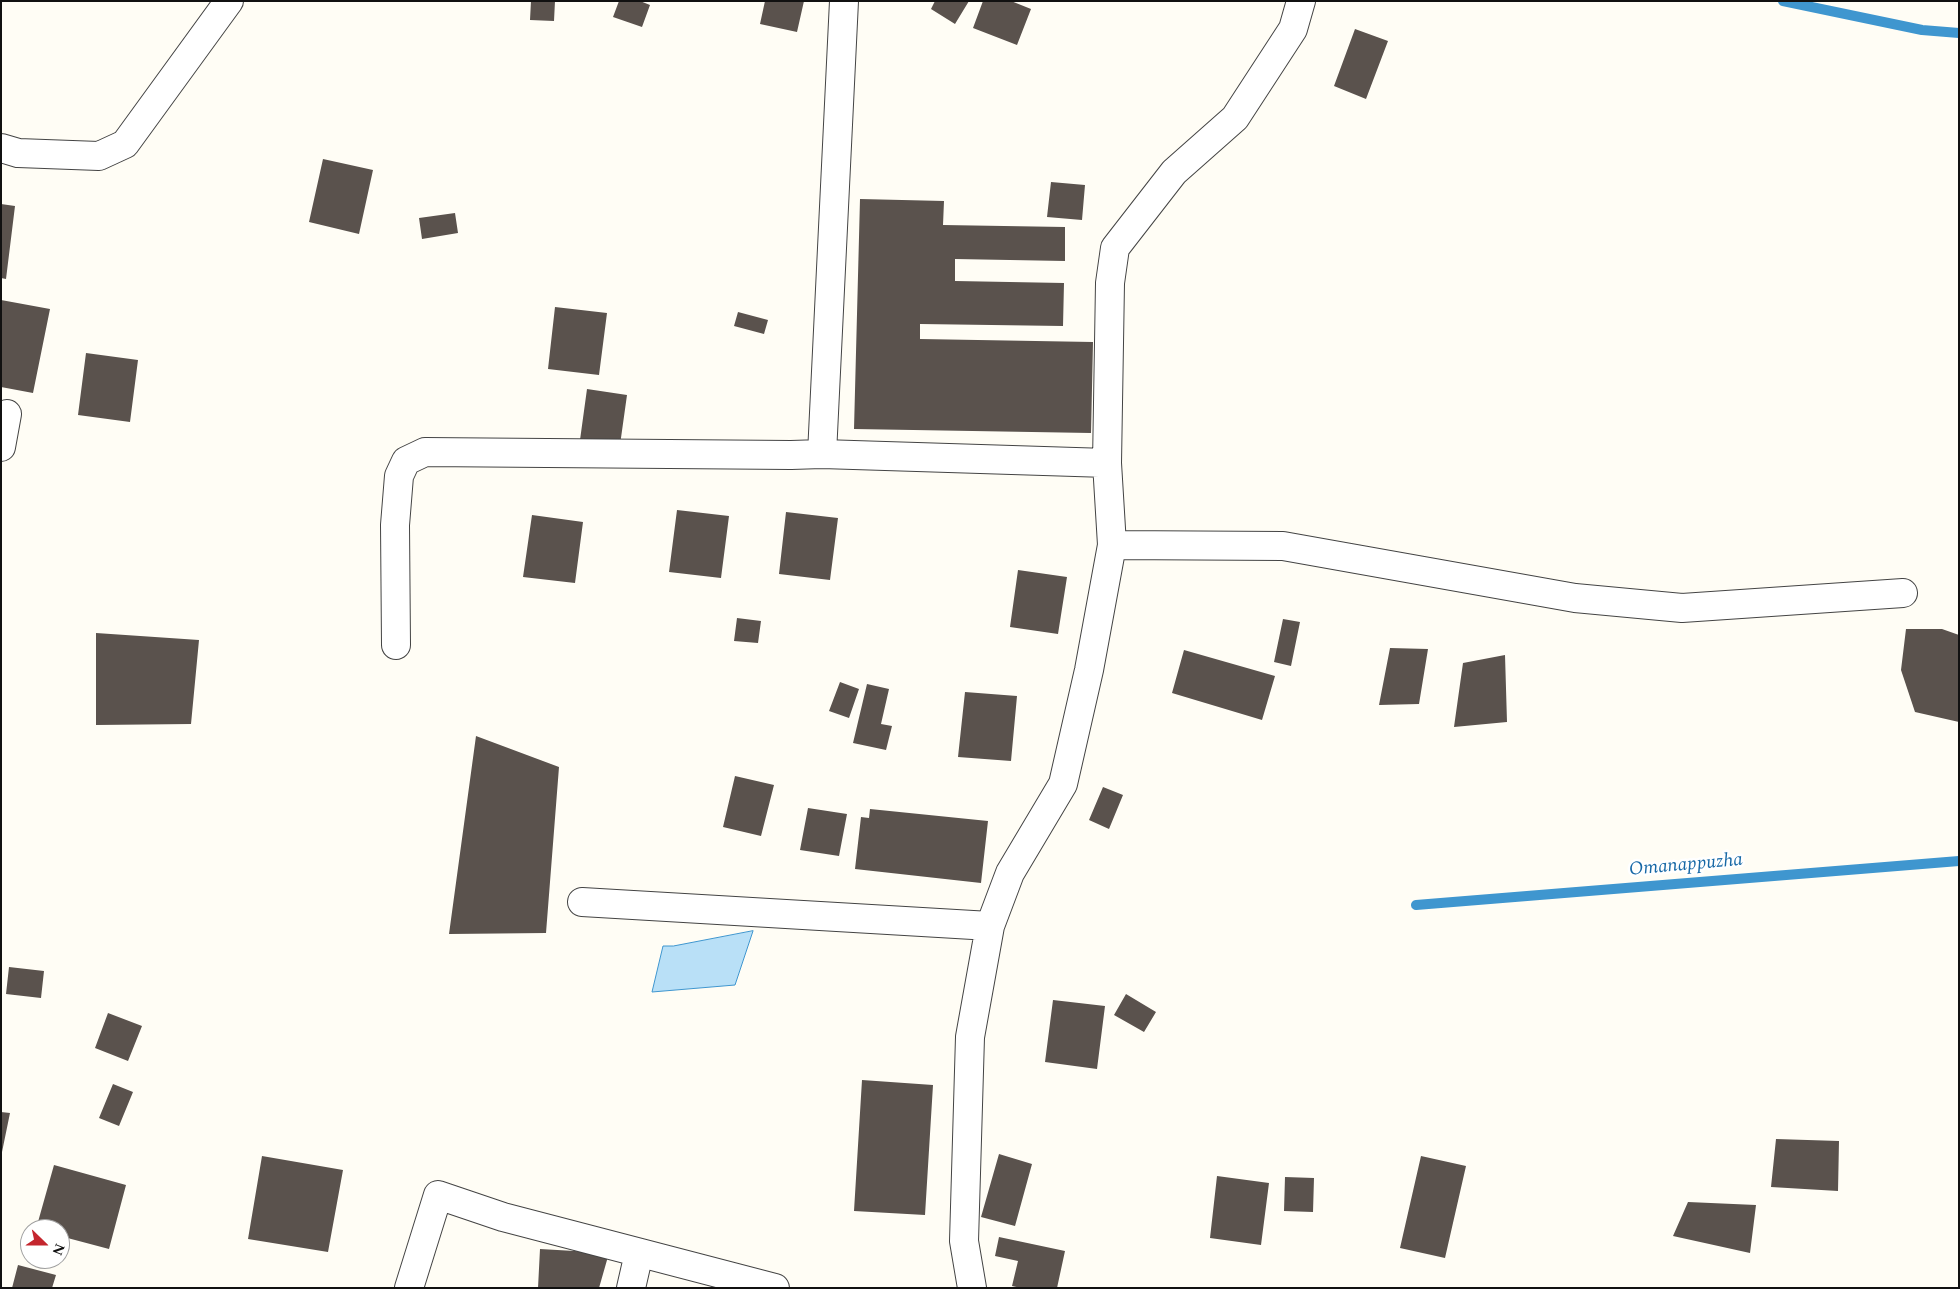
<!DOCTYPE html>
<style>
body{margin:0}
#map{position:relative;width:1960px;height:1289px;overflow:hidden;background:#fffdf5;font-family:Spectral,serif}
canvas{display:block}
.frame{position:absolute;inset:0;border:2px solid #111;pointer-events:none}
.north{position:absolute;left:20px;top:1219px;width:50px;height:50px;box-sizing:border-box;background:#fff;border:1px solid #a0a0a0;border-radius:50%;rotate:112deg;font-size:14px;font-weight:700;line-height:20px;text-align:center;color:#111}
.north::after{content:'';display:block;margin:auto;width:18px;height:22px;background:#c4262e;clip-path:polygon(50% 0,100% 100%,50% 72%,0 100%)}
</style>
<div id="map">
<canvas width="1960" height="1289"></canvas>
<div class="frame"></div>
<div class="north">N</div>
</div>
<script>
const g = document.querySelector('canvas').getContext('2d');
g.lineJoin = 'round';
function fillPath(path, color) {
  g.fillStyle = color;
  g.fill(path, 'evenodd');
}
function stroke(path, color, width, dash) {
  g.strokeStyle = color;
  g.lineWidth = width;
  g.lineCap = dash ? 'butt' : 'round';
  g.setLineDash(dash || []);
  g.stroke(path);
}
function drawText(font, color, halo, rows, align = 'center') {
  g.font = font + ' Spectral,serif';
  g.lineWidth = 5;
  g.setLineDash([]);
  g.textBaseline = 'middle';
  g.strokeStyle = halo;
  g.fillStyle = color;
  for (const [text, x, y, turn = 0] of rows) {
    g.save();
    g.translate(x, y);
    g.rotate((+turn || 0) * Math.PI / 180);
    g.textAlign = isNaN(turn) ? turn : align;
    if (halo) g.strokeText(text, 0, 0);
    g.fillText(text, 0, 0);
    g.restore();
  }
}
const water = new Path2D(`
 M753,931l-18,54 -83,7 11,-46h10z`);
fillPath(water, '#b9e0f7');
stroke(water, '#3f96cf', 1);
stroke(new Path2D(`
 M1783,1l139,29 37,3
 M1416,905l543,-44`), '#3f96cf', 10);
fillPath(new Path2D(`
 M531,1h24l-1,20 -24,-1z
 M619,1h21l10,4 -8,22 -29,-10z
 M765,1h39l-7,31 -37,-8z
 M935,1h34l-14,23 -24,-15z
 M983,1h28l20,8 -14,36 -44,-17z
 M1355,29l33,12 -22,58 -32,-13z
 M323,159l50,11 -14,64 -50,-12z
 M1051,182l34,3 -3,35 -35,-3z
 M860,199l84,2 -1,24 122,2v34l-110,-2v22l109,2 -1,43 -143,-2v15l173,3 -2,91 -237,-4z
 M1,204l14,2 -9,73 -5,-1z
 M455,213l3,20 -36,6 -3,-21z
 M1,300l49,9 -17,84 -32,-6z
 M555,307l52,6 -8,62 -51,-6z
 M738,312l30,8 -4,14 -30,-8z
 M86,353l52,7 -8,62 -52,-7z
 M587,389l40,6 -7,50 -40,-5z
 M677,510l52,6 -8,62 -52,-6z
 M786,512l52,6 -8,62 -51,-6z
 M532,515l51,7 -8,61 -52,-6z
 M1018,570l49,7 -9,57 -48,-7z
 M737,618l24,3 -3,22 -24,-2z
 M1283,619l17,3 -9,44 -17,-4z
 M1906,629h36l17,6v87l-44,-10 -14,-42z
 M96,633l103,7 -8,84 -95,1z
 M1390,648l38,1 -9,55 -40,1z
 M1184,650l91,26 -13,44 -90,-27z
 M1505,655l2,67 -53,5 9,-64z
 M840,682l19,7 -10,29 -20,-7z
 M867,684l22,5 -8,35 11,2 -6,24 -33,-7z
 M965,692l52,4 -6,65 -53,-4z
 M476,736l83,31 -13,166 -97,1z
 M735,776l39,9 -13,51 -38,-9z
 M1103,787l20,8 -14,34 -20,-9z
 M808,808l39,6 -8,42 -39,-6z
 M870,809l118,12 -7,62 -126,-14 6,-52 8,1z
 M9,967l35,4 -3,27 -35,-4z
 M1126,994l30,18 -12,20 -30,-17z
 M1053,1000l52,6 -8,63 -52,-7z
 M108,1013l34,13 -14,35 -33,-13z
 M862,1080l71,5 -8,130 -71,-4z
 M113,1084l20,8 -14,34 -20,-8z
 M1,1112l9,1 -8,39h-1z
 M1776,1139l63,2 -1,50 -67,-4z
 M999,1154l33,10 -17,62 -34,-9z
 M262,1156l81,14 -15,82 -80,-13z
 M1421,1156l45,10 -21,92 -45,-10z
 M54,1165l72,20 -17,64 -49,-13v-7h-24z
 M1217,1176l52,7 -8,62 -51,-7z
 M1285,1177l29,1 -1,34 -29,-1z
 M1688,1202l68,3 -6,48 -77,-17z
 M999,1237l66,14 -8,37h-36l-9,-2 6,-25 -23,-5z
 M540,1249l69,4 -10,35h-61z
 M18,1265l38,10 -4,13h-40z`), '#5a524d');
const minor = new Path2D(`
 M1,148l17,5 81,3 26,-12 104,-143
 M1,447l6,-33
 M822,454l22,-453
 M1112,545l171,1 292,52 107,10 221,-15
 M396,645l-1,-120 4,-49 7,-15 19,-9 366,3 31,-1 285,9
 M582,902l408,24
 M409,1288l29,-93 65,22 272,71
 M631,1288l8,-35
 M972,1288l-8,-47 6,-204 20,-111 20,-53 53,-89 26,-114 23,-125 -5,-82 3,-180 5,-35 59,-76 61,-54 58,-89 8,-28`);
stroke(minor, '#444', 30);
stroke(minor, '#fff', 28);
drawText('italic 19px', '#1768a6', '#fff', [
 ["Omanappuzha",1686,866,-5]
]);
</script>
